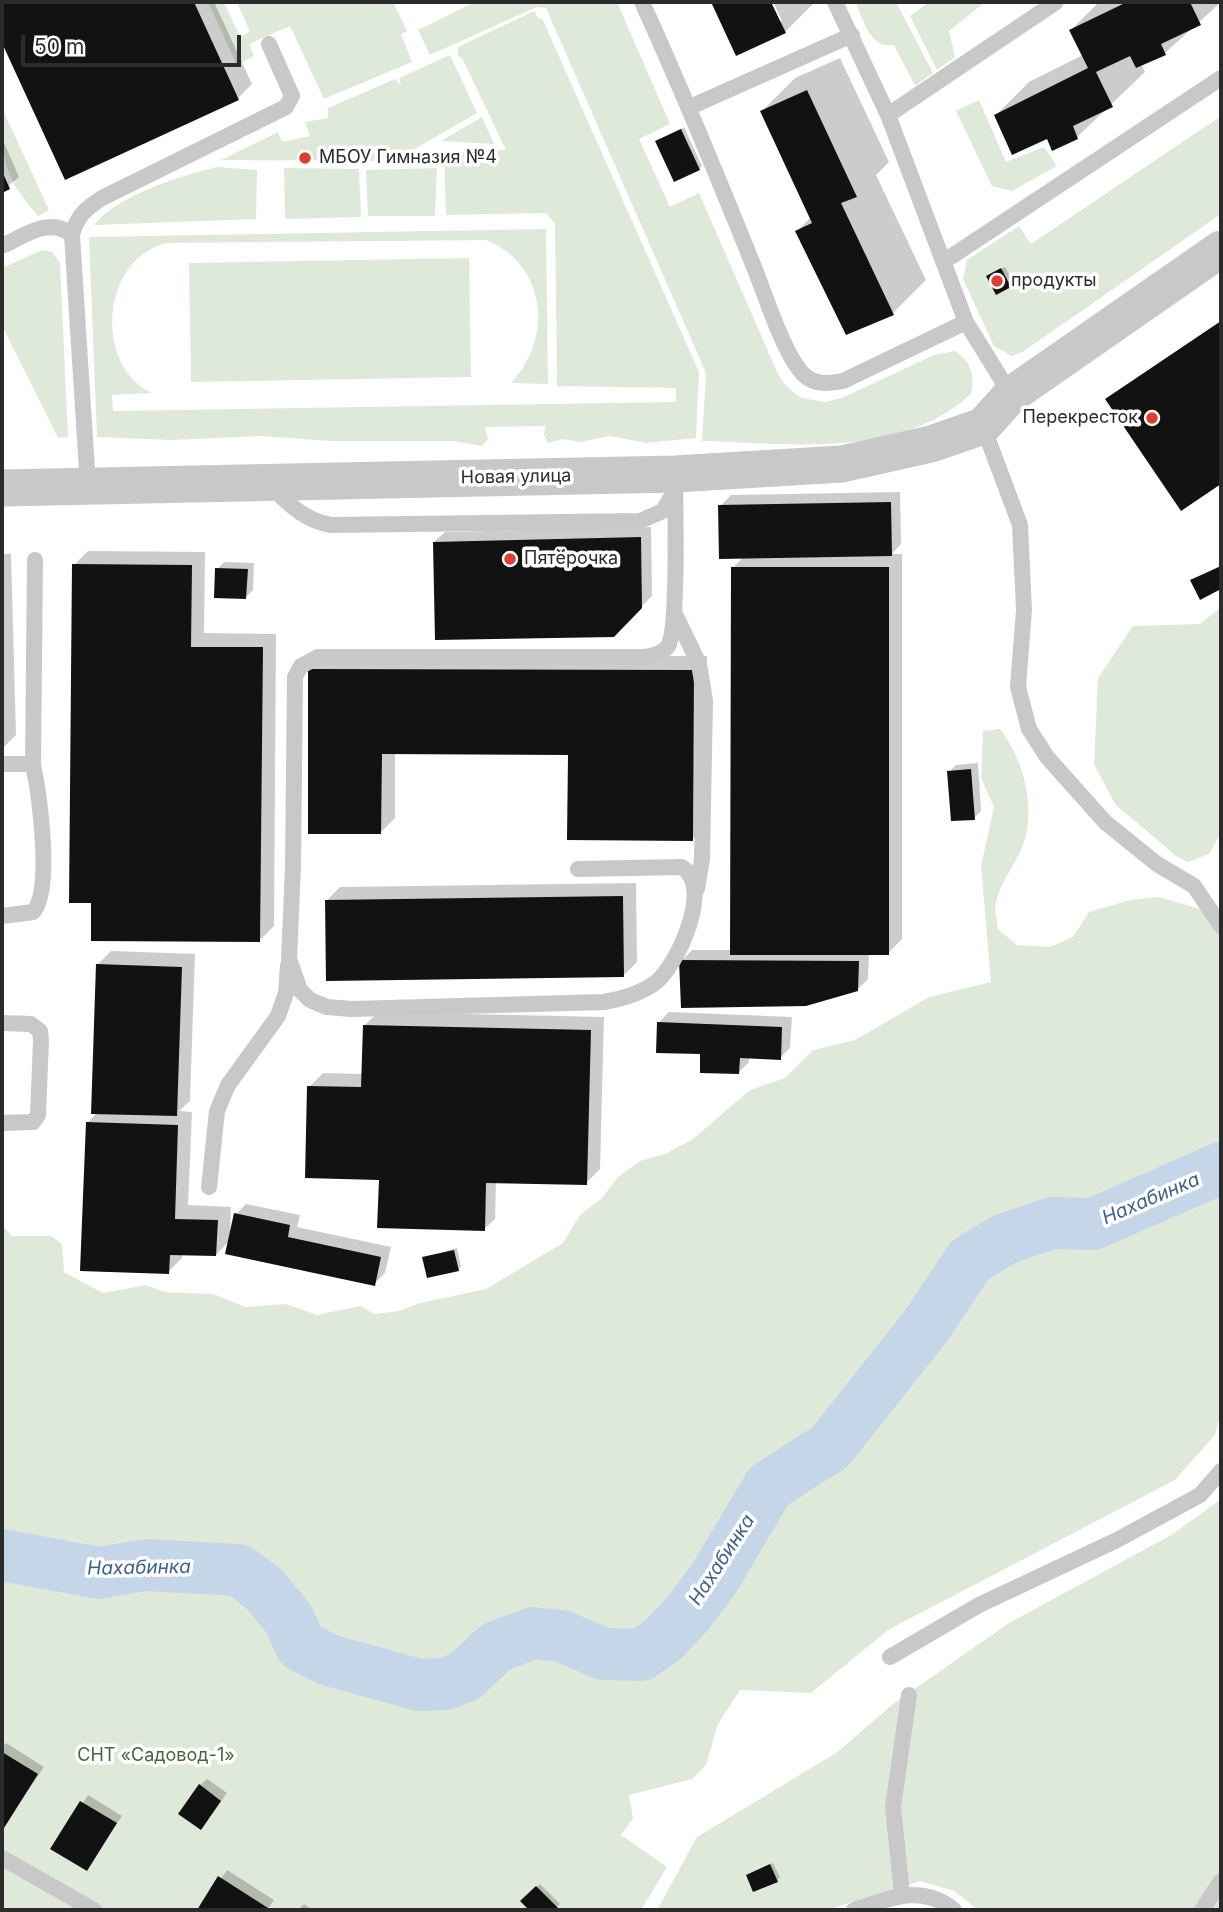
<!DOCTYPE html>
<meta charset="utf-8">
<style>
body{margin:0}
#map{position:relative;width:1223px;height:1912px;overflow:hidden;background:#fff;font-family:Inter,sans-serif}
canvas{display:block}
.frame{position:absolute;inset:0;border:4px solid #2b2b2b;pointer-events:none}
.scale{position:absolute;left:21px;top:35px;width:220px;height:32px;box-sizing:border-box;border:4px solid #2b2b2b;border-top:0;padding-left:9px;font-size:21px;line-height:24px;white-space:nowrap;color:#2b2b2b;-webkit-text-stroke:5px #fff;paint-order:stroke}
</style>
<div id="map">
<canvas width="1223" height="1912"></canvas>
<div class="frame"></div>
<div class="scale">50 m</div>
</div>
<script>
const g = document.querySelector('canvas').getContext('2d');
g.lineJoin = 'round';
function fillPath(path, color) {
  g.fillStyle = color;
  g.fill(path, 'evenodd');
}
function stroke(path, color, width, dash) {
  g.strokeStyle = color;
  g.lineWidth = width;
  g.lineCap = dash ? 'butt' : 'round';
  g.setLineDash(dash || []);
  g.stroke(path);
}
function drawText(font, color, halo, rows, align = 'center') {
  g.font = font + ' Inter,sans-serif';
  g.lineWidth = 7;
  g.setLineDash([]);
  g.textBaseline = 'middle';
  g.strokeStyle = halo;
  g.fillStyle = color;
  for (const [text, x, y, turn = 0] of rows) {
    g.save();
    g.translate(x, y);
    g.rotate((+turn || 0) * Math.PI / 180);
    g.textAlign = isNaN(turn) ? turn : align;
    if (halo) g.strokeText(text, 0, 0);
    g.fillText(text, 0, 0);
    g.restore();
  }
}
fillPath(new Path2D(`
 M208,2h16l16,35 10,-5 -13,-30h156l14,29 -6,3 11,28 -88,37 -34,-73 -41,18 5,12 -17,9z
 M475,2h142l53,122 -31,15 31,68 29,-14 79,181 9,13 14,11 25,4 18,-5 90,-42 21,-4c16,10 20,24 16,43 -72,66 -181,49 -269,47l4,-68 -160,-365 -9,-1 -107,48 -12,-25z
 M855,2h41l37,71 -18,13 -21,-41c-25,4 -30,-25 -39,-43z
 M929,2h56l-36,29 6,26 -18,13 -27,-54z
 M534,11l5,8 3,-1 157,354 -3,66 -50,5 -36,-7 -30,6 -17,-3 -15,4 -4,-8 1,-9 -60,1 3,12 -6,7 -29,-5h-124l-68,-5 -90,4 -74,-3 -8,-200 457,-8 2,155 -37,-1c43,-45 35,-119 -25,-143l-320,3c-67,18 -71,124 -14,150l-40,2 1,16 563,-9v-14l-119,-2 -2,-162 -9,-11 -100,2 -2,-63 62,-2 -44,-92 -4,-2v-9z
 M450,55l27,58 -83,48 -173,-1 57,-28 4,10 28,-6 -5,-14 23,-4v-10l67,-29 6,7 -2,-8z
 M979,100l27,62 38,-15 13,19 -45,25 -20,-5 -36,-75z
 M2,108l47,102 -11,6c-35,-40 -36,-57 -36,-108z
 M1221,116v98l-197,137 -12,5 -18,-10 -31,-67 4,-19 52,-34 12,18z
 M482,117l12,27 -53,-3z
 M217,167l40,3 -1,49 -162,6c24,-30 86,-49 123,-58z
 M284,168l75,1 2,48 -76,2z
 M437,168l-2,48h-67l-2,-46z
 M42,250l10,2 8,11 8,174 -10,1 -56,-112v-58z
 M469,258l2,119 -280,5 -2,-119z
 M1221,607v226l-12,21 -21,8 -12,-6 -61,-52 -21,-40 4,-86 35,-52 67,-2z
 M1000,729c23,30 36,76 24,113 -7,21 -23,39 -28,60 -2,7 1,19 2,27l19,16 33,2 23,-10 16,-25 41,-12 29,-3 48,14 14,9v493l-6,22 -40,45 -287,150 -77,63 -71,-3 -22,34 -12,41 -14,14 -63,16 4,23 -12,17 46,32 -26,43h-639v-685l10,11h39l11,8 2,28 39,21 43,-8 18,7 49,2 32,13 41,-3 31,11 43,-9 14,8 25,-3 21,-8 66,-14 77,-46 17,-28 22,-17 16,-21 22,-16 25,-7 28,-15 57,-49 35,-12 28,-28 42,-10 74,-43 62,-15 -10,-116 13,-59 -13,-29 2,-47z
 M1221,1499v411h-243l-24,-19 -34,-10 -93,29h-170l40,-73 139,-84 57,-49 116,-81 164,-89z`), '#dfe9d9');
fillPath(new Path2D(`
 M2,2h212l38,82 -14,14 -172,80 -64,-139z
 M713,2h56l9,19h4l-9,-19h42l-30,30 -48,22z
 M1099,2h122l-56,51 -24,11 4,8 -68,65 -24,12 -5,-12 -52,-22 33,-33 54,-27 -12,-25z
 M840,58l49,104 -13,13 50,105 -33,33 -96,-82 14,-14 -49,-106 33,-33z
 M684,127l18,39 -3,3 -42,-28z
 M2,138l17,39 -17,14z
 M1005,267l8,15 -3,3 -19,-11z
 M1221,322v160l-40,27 -71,-112z
 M900,492l1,52 -9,10h10v385l-14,14h-19l-1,26 -11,11 -176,-29 11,-11h40l1,-382 10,-11 -23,-51 11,-11z
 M651,527l1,69 -39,39 -179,-93 11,-10z
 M88,551l117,1 -1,81 72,1 -2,292 -14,14 -167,-39 -19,-336z
 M2,554h9l5,181 -14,14z
 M224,562l30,1 -1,27 -7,7 -29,-28z
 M1221,565v23l-21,10 -8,-17z
 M324,656h383l-1,169 -14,14 -123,-86h-174v65l-14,14 -71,-162z
 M978,763l3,48 -7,7 -25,-46 7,-7z
 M636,883l1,79 -14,14 -297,-75 14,-14z
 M111,951l84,3 -5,147 -11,10 13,1 -4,93 43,2 -1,25 6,-18 10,-10 54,11 -3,12 94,20 -6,26 -11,11 -144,-44 -14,15 -34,-2v5l-14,14 -81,-149 11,-11 -1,-147z
 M378,1012l226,5 -4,152 -14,14 -90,-2 -1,38 -11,10 -104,-51 -71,-91 14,-14 40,1 1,-48z
 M669,1012l123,5 -2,31 -10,10 -31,-1v5l-10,10 -37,-19 -43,-31z
 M457,1248l4,19 -3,3 -34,-12z
 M6,1743l38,24 -40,59 -2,-78z
 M207,1779l20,14 -20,28 -7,-36z
 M88,1795l34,21 -36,53 -33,-21z
 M773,1863l7,14 -3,3 -29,-5z
 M227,1870l47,30 -7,10h-68z
 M540,1884l20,20 -6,6h-22l-9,-9z
 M304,1904l9,6h-15z`), '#0003');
stroke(new Path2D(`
 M2,1555l97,18 46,-8 94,5 25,19 24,29 13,28 28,14 90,25 26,-1 20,-8 31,-29 37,-14 28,3 43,18 37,1 23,-16 25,-27 26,-35 54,-91 61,-39 96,-121 44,-66 35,-21 47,-16 41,1 128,-56`), '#c5d6e9', 52);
fillPath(new Path2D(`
 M2,2h192l45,98 -174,80 -63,-137z
 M711,2h60l15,31 -50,23z
 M1127,2h63l11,23 -40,19 5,11 -30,13 -6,-12 -34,16 17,35 -40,19 5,13 -26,12 -5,-12 -35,16 -18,-40 94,-47 -19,-38z
 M807,90l50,107 -16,6 53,112 -48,20 -51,-104 17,-8 -52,-112z
 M681,129l19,41 -26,12 -19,-41z
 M2,171l8,18 -8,4z
 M1001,268l10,19 -15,8 -10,-19z
 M1221,321v163l-40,27 -76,-112z
 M891,502l1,54 -173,3 -1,-54z
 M641,537l1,71 -28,29 -179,3 -2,-98z
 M72,564l120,1 -1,82h72l-3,295 -169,-1v-38h-22z
 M731,567h158v388h-159z
 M1219,567l2,22 -21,11 -10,-20z
 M215,568l33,1 -2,30 -32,-1z
 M308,669l386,1 -1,171 -126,-1 1,-85 -186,-1 -1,80h-73z
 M971,769l4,51 -24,1 -4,-50z
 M623,896l1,81 -298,4 -1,-81z
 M679,960l180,1 -1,30 -52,15 -125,2z
 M96,964l86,3 -5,149 -86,-2z
 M657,1022l125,5 -1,33 -41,-2 -1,16 -39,-1v-19l-44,-1z
 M363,1025l228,5 -4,155 -101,-2 -1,48 -108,-3 2,-48 -74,-2 2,-92 54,1z
 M86,1122l92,3 -3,94 43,1 -2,36 -46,-1 -1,19 -89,-3z
 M234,1213l56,12 -2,12 93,20 -6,29 -150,-32z
 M454,1250l5,21 -32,7 -5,-21z
 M2,1752l36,22 -34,54 -2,-2z
 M199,1784l22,17 -20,29 -23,-16z
 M80,1801l37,22 -30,48 -37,-22z
 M770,1864l8,18 -25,10 -7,-17z
 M218,1876l50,32 -1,2h-70z
 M536,1886l22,22 -2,2h-27l-9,-9z`), '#121212');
stroke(new Path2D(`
 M642,2c39,86 75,173 110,260 12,29 31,91 51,112 11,11 25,10 40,7l123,-59
 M835,2l53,113 78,207 45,73
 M690,107l162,-72
 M888,115l168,-113
 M2,246c22,-10 48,-30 70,-11
 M943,262l278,-184
 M983,426l37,99 4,85 -6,77 11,42 18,28 58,65 52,42 37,22 27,40
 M88,486l-16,-251c5,-19 13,-26 30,-37l184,-91 6,-11 -23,-52
 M271,487c18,17 34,34 60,38l309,-4 23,-10 11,-19
 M675,614l24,50 6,36 -3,159 -5,30
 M2,764h31l2,-204
 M578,869l103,-2c34,17 -4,100 -26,116 -15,11 -34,16 -51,19l-252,7 -25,-2 -17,-7 -10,-10 -11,-31 4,-92 2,-190 6,-11 17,-9h326c9,-1 19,-3 24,-11 11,-18 7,-144 7,-172
 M2,916l31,-4c20,-21 6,-119 0,-148
 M2,1023l29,1 9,7 1,9 -3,75 -5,7 -31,1
 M209,1187l8,-76 11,-26 50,-69 8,-23 2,-28
 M890,1657l89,-52 138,-65 83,-45 21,-24
 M2,1858l92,52
 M902,1894l-9,-87 16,-112
 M854,1910c34,-11 68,-27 100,0
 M1202,1910l19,-29`), '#c8c8c8', 16);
stroke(new Path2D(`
 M2,488l673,-14 167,-10 89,-20 52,-18 28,-31 210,-146`), '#c8c8c8', 37);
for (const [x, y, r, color] of [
 [305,158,7,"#dd3e33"],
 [997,281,7,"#dd3e33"],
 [1152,418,7,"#dd3e33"],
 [510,559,7,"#dd3e33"]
]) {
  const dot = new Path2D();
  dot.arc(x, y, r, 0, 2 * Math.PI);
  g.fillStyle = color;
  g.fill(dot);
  stroke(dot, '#fff', 2.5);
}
drawText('18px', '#2b2b2b', '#fff', [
 ["МБОУ Гимназия №4",319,158],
 ["продукты",1011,281],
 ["Перекресток",1138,418,"right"],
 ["Пятёрочка",524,559]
], 'left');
drawText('18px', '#2b2b2b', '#fff', [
 ["Новая улица",516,477,-1]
]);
drawText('18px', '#49653b', '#fff', [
 ["СНТ «Садовод-1»",156,1756]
]);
drawText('italic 19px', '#3e6189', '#fff', [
 ["Нахабинка",1151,1199,-23],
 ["Нахабинка",722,1560,-57],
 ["Нахабинка",139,1568,-1]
]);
</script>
